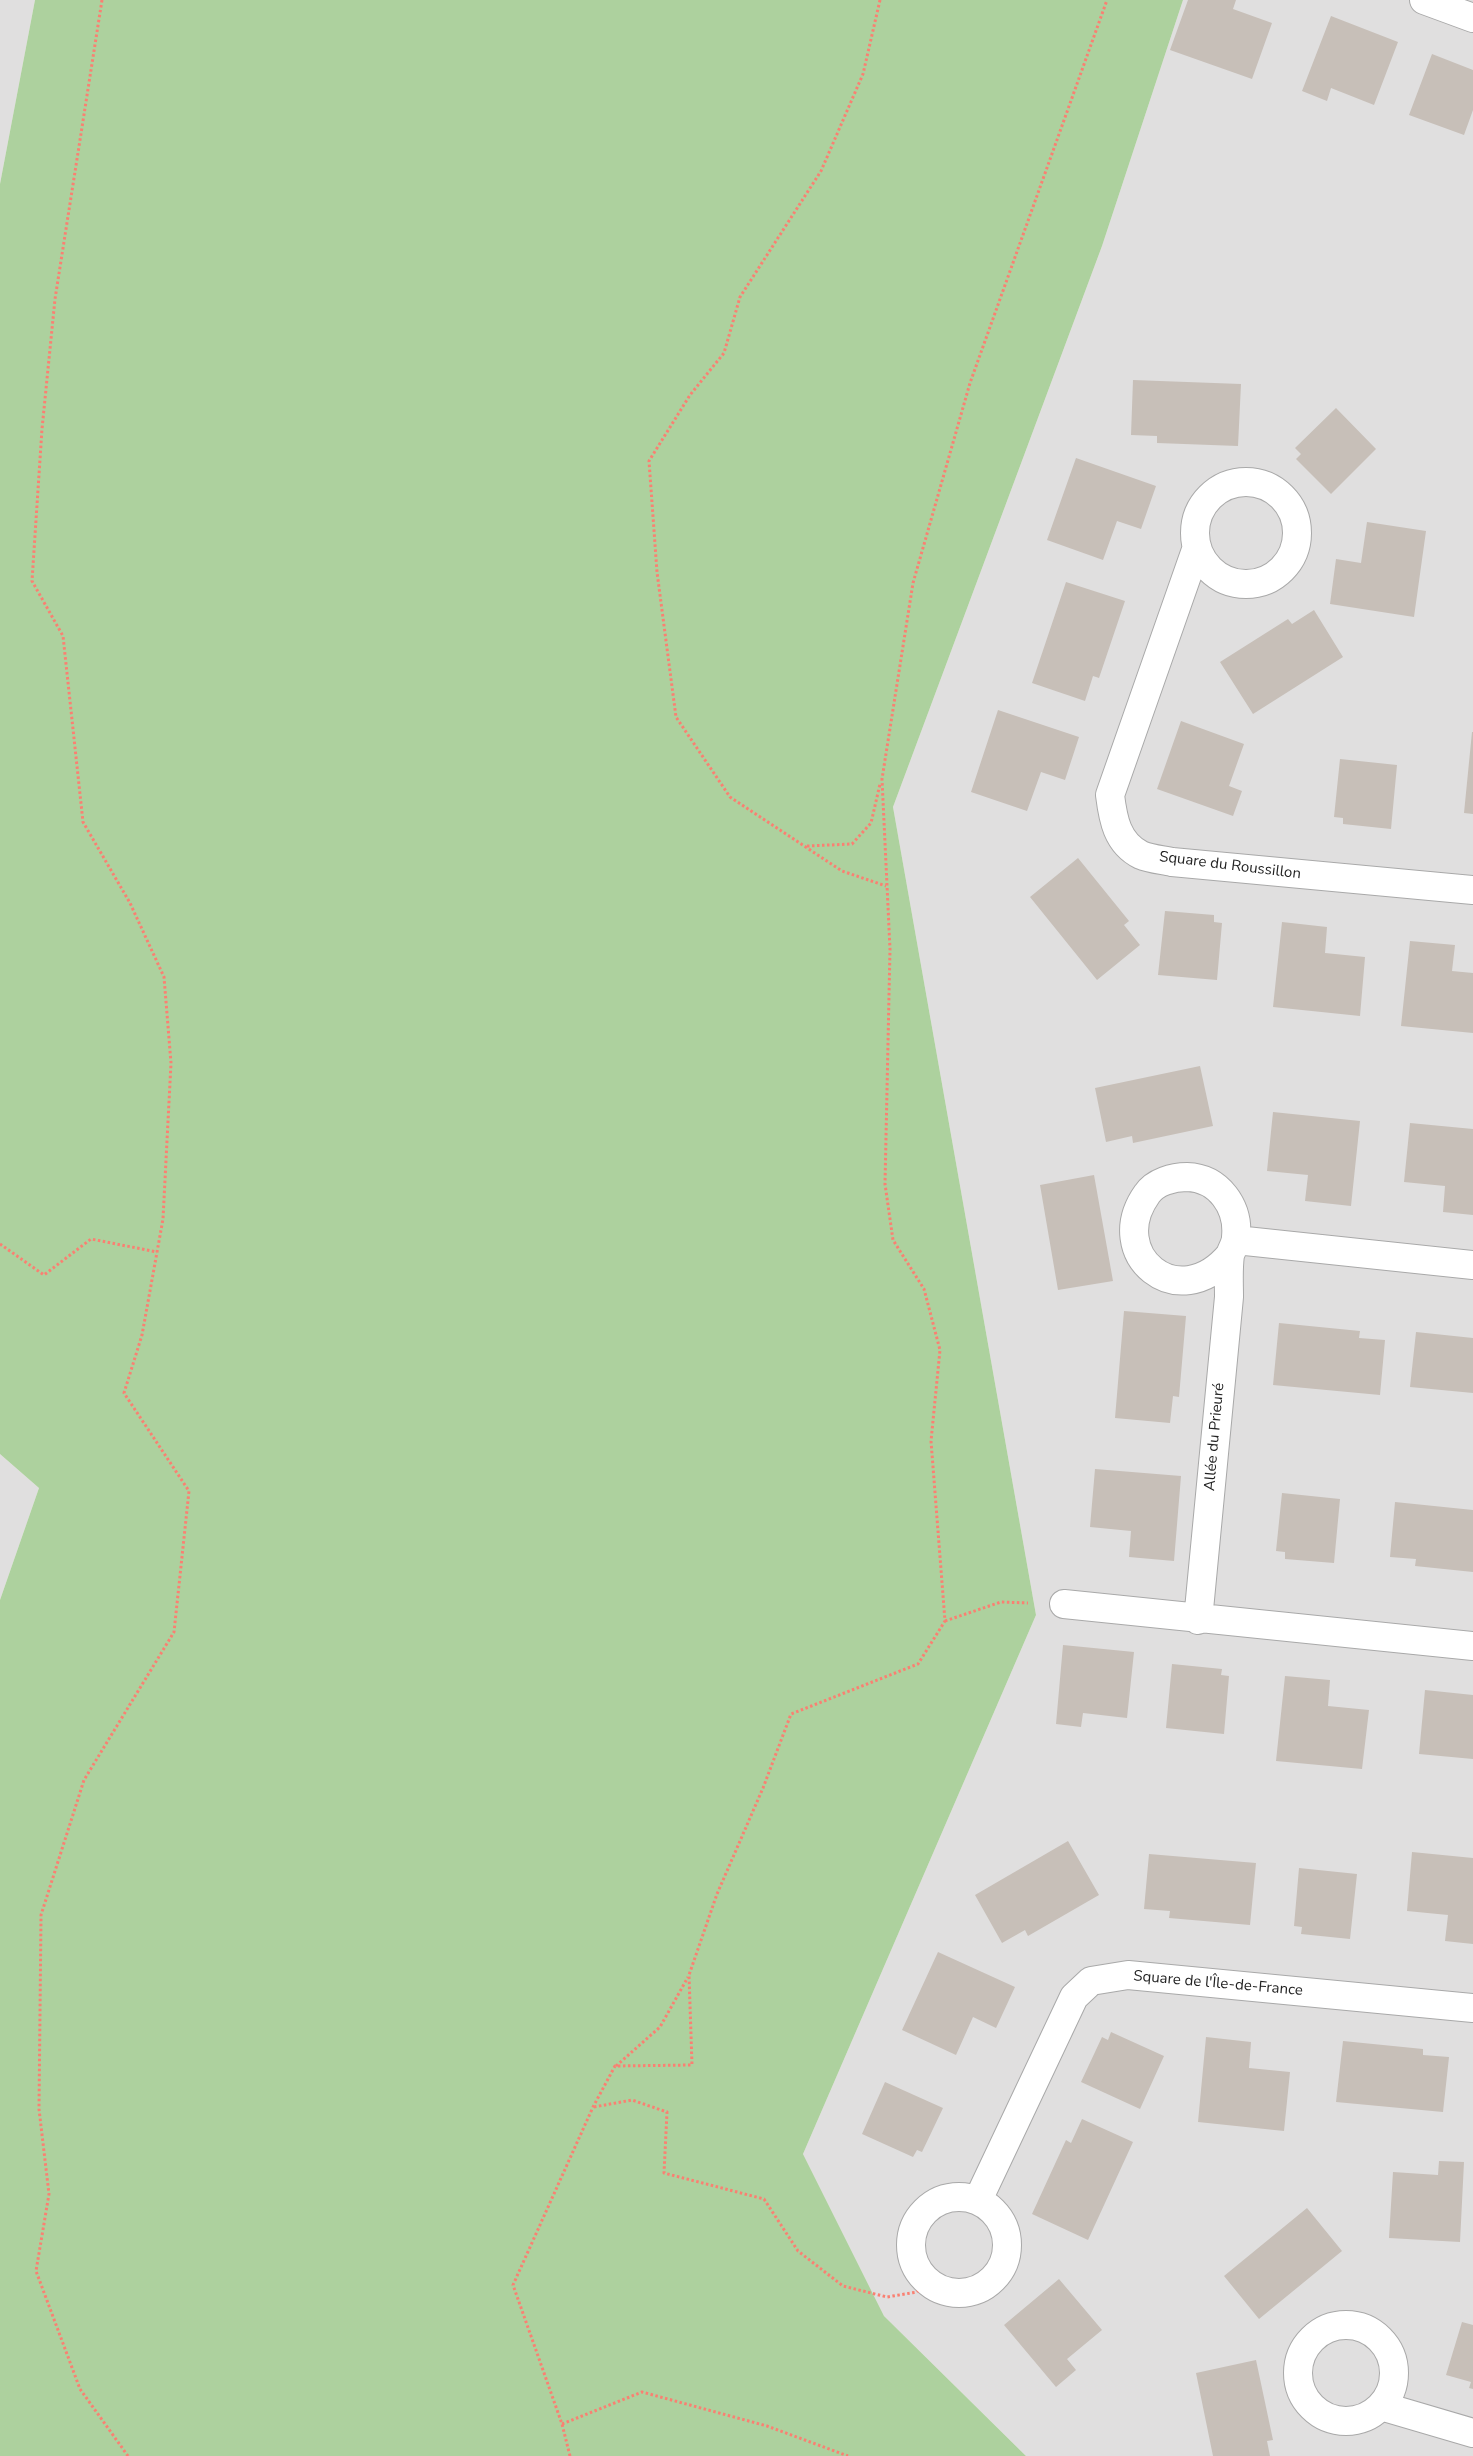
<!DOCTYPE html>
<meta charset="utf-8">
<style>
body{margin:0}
canvas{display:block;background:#f2efe9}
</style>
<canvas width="1473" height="2456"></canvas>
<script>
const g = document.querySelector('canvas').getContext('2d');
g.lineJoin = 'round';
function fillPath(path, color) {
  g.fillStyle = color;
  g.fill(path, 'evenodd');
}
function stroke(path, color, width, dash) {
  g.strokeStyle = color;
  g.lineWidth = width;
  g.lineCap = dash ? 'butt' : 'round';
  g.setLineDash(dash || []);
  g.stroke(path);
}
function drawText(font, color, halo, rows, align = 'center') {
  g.font = font + ' "Nunito Sans",sans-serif';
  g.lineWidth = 4;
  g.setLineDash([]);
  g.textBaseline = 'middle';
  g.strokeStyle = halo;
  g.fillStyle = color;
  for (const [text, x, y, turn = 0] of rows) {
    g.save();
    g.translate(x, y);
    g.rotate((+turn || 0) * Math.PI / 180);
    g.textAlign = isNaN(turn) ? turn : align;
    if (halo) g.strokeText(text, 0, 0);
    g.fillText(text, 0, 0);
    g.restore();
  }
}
fillPath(new Path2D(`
 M0,0h35l-35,184z
 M1183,0h290v2456h-447l-142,-140 -81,-162 233,-539 -143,-808 209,-561z
 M0,1454l39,34 -39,112z`), '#e0dfdf');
fillPath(new Path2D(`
 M35,0h1148l-81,246 -209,561 143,808 -233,539 81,162 142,140h-1026v-856l39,-112 -39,-34v-1270z`), '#add19e');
fillPath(new Path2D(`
 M1188,0h48l-3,9 39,14 -20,56 -82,-29z
 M1331,16l67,26 -24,63 -43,-17 -4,13 -25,-10z
 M1432,54l41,16v40l-9,25 -55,-20z
 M1133,380l108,4 -3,62 -81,-3v-7l-26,-1z
 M1336,408l40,41 -45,45 -35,-35 5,-5 -6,-6z
 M1076,458l80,28 -15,43 -24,-8 -14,39 -56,-20z
 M1367,522l59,9 -12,86 -84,-13 6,-45 25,4z
 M1066,582l59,19 -26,77 -6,-2 -8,25 -53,-18z
 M1314,610l29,47 -90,57 -33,-52 68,-43 4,5z
 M998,710l81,27 -14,43 -24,-8 -14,39 -56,-19z
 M1181,721l63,23 -15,42 13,5 -9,25 -76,-27z
 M1472,732h1v82l-9,-1z
 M1340,759l57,6 -6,64 -48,-5v-6l-9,-1z
 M1078,858l51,63 -5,4 16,20 -43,35 -67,-83z
 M1165,911l49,4v7l8,1 -5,57 -59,-5z
 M1282,922l45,5 -2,26 40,4 -5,59 -87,-9z
 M1410,941l45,4 -3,26 21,2v60l-72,-7z
 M1200,1066l13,60 -80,17 -1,-7 -26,6 -11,-54z
 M1273,1112l87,9 -9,85 -46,-5 3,-26 -41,-4z
 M1410,1123l63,6v86l-30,-3 2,-26 -41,-4z
 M1094,1175l19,106 -55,9 -18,-105z
 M1124,1311l62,5 -7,81 -6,-1 -3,27 -55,-5z
 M1279,1323l81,8 -1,7 26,2 -5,55 -107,-10z
 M1416,1332l57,6v55l-63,-6z
 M1095,1469l86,7 -7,85 -45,-4 2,-26 -41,-4z
 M1282,1493l58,6 -6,64 -49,-4v-7l-9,-1z
 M1395,1502l78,8v62l-58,-6 1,-7 -26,-2z
 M1063,1645l71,7 -7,66 -44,-5 -2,14 -25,-3z
 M1172,1664l50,5 -1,6 8,1 -5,58 -58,-6z
 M1285,1676l45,4 -2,26 41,4 -7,59 -86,-8z
 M1425,1690l48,5v64l-54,-5z
 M1068,1841l31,54 -71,41 -3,-6 -23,13 -27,-48z
 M1412,1852l61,6v86l-28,-3 3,-26 -41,-4z
 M1149,1854l107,9 -6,62 -81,-7 1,-7 -26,-2z
 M1299,1868l58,6 -7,65 -49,-5 1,-7 -8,-1z
 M938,1952l77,35 -19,41 -23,-11 -17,38 -54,-25z
 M1111,2032l53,24 -24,53 -59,-27 21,-45 6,3z
 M1206,2037l45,5 -2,26 41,4 -6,59 -86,-9z
 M1343,2041l80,8v6l26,2 -6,55 -107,-10z
 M885,2082l58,26 -21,44 -5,-2 -4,7 -51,-23z
 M1082,2119l51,23 -45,98 -56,-26 34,-74 5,3z
 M1439,2161l25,1 -4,80 -71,-4 4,-66 45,3z
 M1307,2208l35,43 -83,68 -35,-43z
 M1059,2279l43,51 -35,29 9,11 -20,17 -52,-62z
 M1462,2322l11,3v64l-4,-1 2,-6 -25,-7z
 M1256,2360l17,80 -6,1 3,15h-57l-17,-83z`), '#c7bfb8');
const minor = new Path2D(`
 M1424,0l49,18
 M1195 533a51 51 0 1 1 102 0a51 51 0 1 1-102 0Z
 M1197,547l-87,248c3,24 7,48 31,60 9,4 22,5 31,7l301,28
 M1236,1240l237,25
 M1064,1604l409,42
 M1198,1620l31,-323c0,-14 -1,-29 1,-42 2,-6 6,-12 6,-18 3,-30 -17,-59 -49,-60 -14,0 -32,5 -40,17 -43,60 31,123 83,61
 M911 2245a48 48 0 1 1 96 0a48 48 0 1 1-96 0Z
 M978,2200l96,-203 17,-16 37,-6 345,33
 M1298 2373a48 48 0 1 1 96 0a48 48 0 1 1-96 0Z
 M1381,2406l92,27`);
stroke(minor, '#a9a9a9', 30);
stroke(new Path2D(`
 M102,0l-47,299 -13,130 -10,152 31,55 20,186 47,81 34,74 7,86 -8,156 -21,116 -18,58 65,98 -15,141 -90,148 -43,135 -2,194 10,85 -13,77 44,118 48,67
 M880,0l-17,74 -42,97 -81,126 -16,56 -34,42 -41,66 8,111 19,145 54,80 112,74 44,15
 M807,846l45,-2 19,-21 9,-39
 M0,1244l44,31 47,-36 66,13
 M945,1621l56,-19 27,1
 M616,2066l44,-39 28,-50
 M594,2107l38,-7 35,12 -3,61 100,26 34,52 45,35 44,11 30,-5 11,-10
 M562,2424l80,-32 125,34 81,30
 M570,2456l-8,-32 -49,-139 80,-178 22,-41 77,-1 -3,-90 28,-81 46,-106 28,-74 127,-50 27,-43 -14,-180 9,-91 -16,-61 -31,-49 -8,-56 5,-235 -8,-170 31,-196 57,-200 137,-383`), '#fa8072', 3, [2.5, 2.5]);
stroke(minor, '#fff', 28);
drawText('15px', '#222', '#fff', [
 ["Square du Roussillon",1230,866,7],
 ["Allée du Prieuré",1215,1437,-85],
 ["Square de l'Île-de-France",1218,1984,5]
]);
</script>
